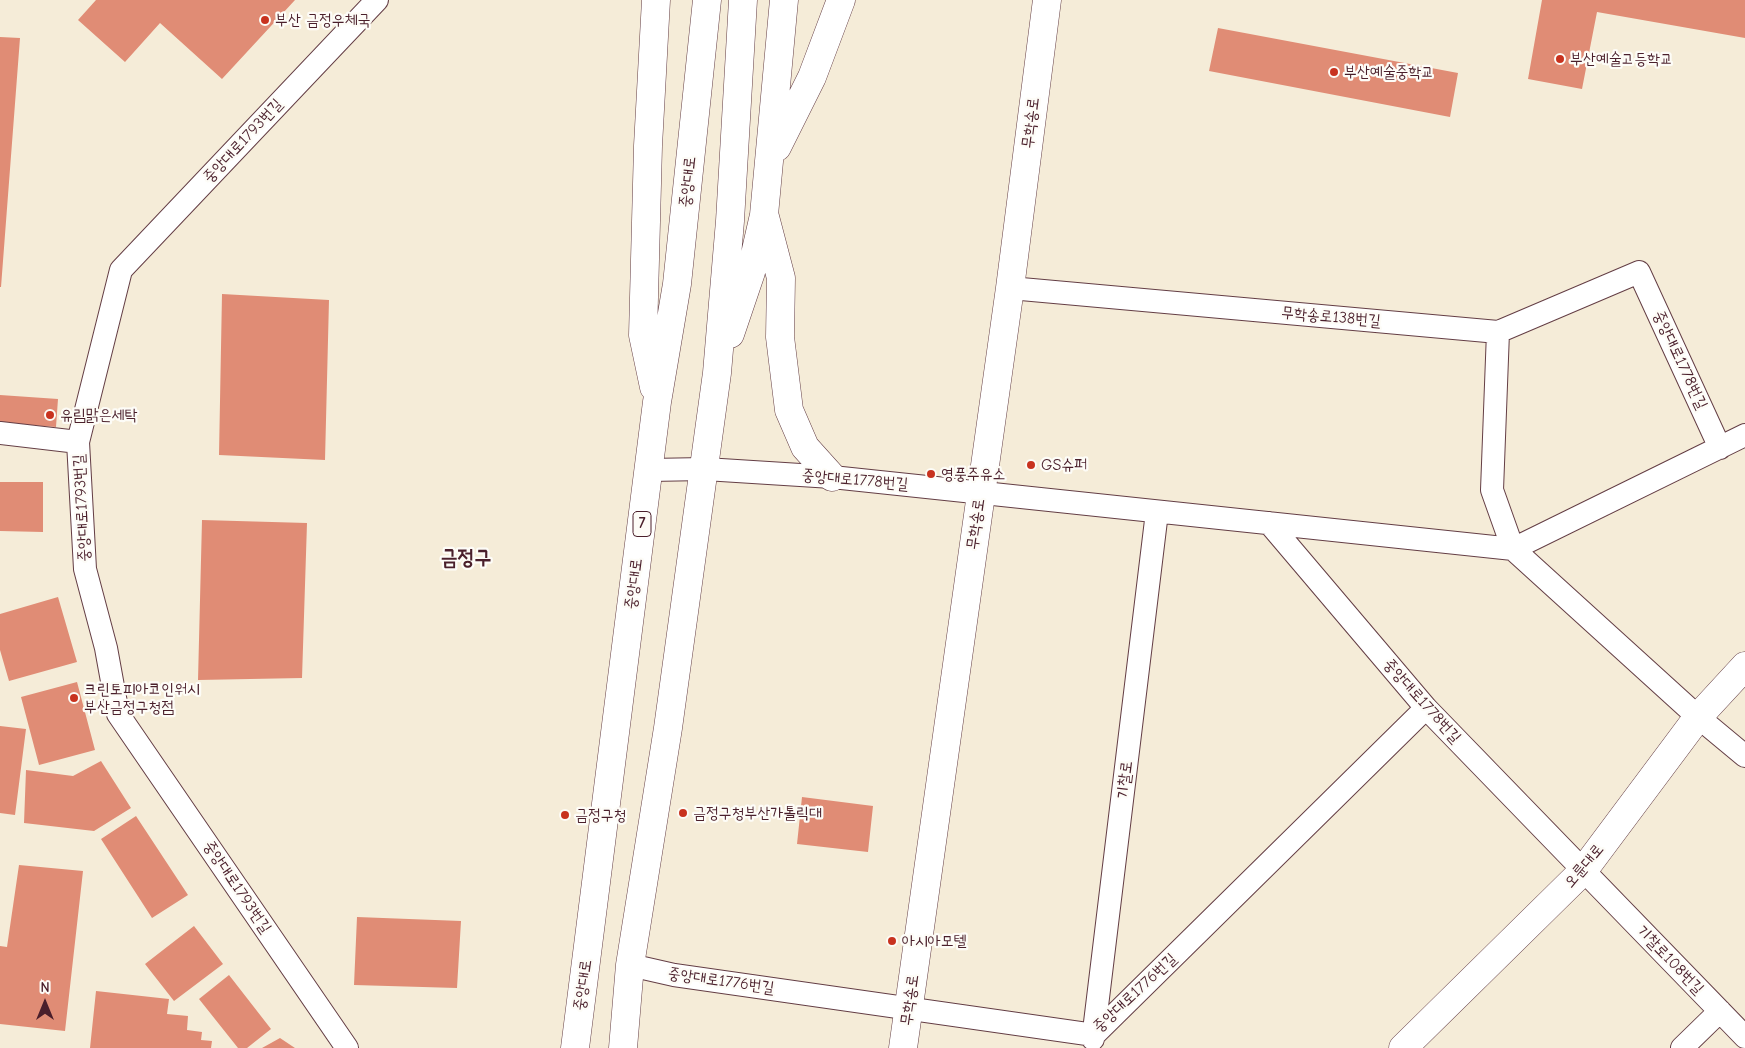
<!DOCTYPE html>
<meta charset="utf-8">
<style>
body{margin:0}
#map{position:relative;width:1745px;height:1048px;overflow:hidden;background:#f5ecd8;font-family:"Comic Neue",sans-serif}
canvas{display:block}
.north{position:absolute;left:20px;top:978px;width:50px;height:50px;-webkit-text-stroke:4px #fdfcf7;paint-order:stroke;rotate:0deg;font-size:14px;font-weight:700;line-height:20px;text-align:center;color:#4a1f2b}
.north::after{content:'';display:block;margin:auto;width:18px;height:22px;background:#4a1f2b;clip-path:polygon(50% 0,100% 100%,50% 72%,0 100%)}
</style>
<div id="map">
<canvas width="1745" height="1048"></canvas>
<div class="north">N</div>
</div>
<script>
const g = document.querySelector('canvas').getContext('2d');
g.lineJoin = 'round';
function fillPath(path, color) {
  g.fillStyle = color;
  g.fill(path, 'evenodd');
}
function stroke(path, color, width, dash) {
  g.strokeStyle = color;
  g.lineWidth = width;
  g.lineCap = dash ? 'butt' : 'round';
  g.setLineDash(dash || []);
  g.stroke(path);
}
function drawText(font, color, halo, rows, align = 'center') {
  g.font = font + ' "Comic Neue","Poor Story",sans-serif';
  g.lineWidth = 4.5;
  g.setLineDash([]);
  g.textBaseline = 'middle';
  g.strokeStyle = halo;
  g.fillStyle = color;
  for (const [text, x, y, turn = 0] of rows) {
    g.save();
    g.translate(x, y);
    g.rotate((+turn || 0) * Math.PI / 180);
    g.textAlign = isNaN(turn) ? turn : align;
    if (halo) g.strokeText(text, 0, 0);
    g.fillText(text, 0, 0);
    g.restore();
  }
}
fillPath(new Path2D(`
 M96,0h199l-73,79 -62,-56 -35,39 -47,-42z
 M1542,0h203v38l-148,-26 -15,77 -54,-10z
 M1218,28l240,45 -8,44 -241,-46z
 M0,37l20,1 -19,249h-1z
 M222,294l107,6 -4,160 -106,-5z
 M0,395l58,4 -2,28 -56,-4z
 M0,482h43v50l-43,-1z
 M202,520l105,3 -5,155 -104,2z
 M58,597l19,65 -68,19 -9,-31v-36z
 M77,682l18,68 -56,15 -18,-68z
 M0,726l26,3 -11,86 -15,-2z
 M101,761l30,47 -37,23 -70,-8 2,-53 47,6z
 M802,797l71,9 -5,46 -71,-8z
 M136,816l52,79 -36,23 -51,-79z
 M19,865l64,6 -18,160 -65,-7v-78l7,1z
 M357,917l104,4 -4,67 -103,-3z
 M194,926l29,38 -49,37 -29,-37z
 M229,975l42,54 -24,19h-9l-39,-49z
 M96,991l73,8 -2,15 21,2 -1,14 15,2 -1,8 11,1 -1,7h-121z
 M280,1038l15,10h-33z`), '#e08c75');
const minor = new Path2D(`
 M1010,288l488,44 141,-60 81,176
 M1498,332l-6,158 21,59 185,168 47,39
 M0,433l78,9
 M649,470l56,-1 127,8 681,72 232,-114
 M1269,523l157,185 319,329
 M630,965l44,10 420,60 332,-327
 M1093,1039l64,-527
 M347,1048l-229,-334 -12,-66 -21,-79 -7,-127 43,-172 256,-270
 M1682,1048l38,-37`);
const tertiary = new Path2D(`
 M1403,1048l180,-177 115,-154 47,-51`);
const secondary = new Path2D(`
 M903,1048l107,-760 37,-288`);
const primary = new Path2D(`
 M777,147l35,-70 29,-77
 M765,217l16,61 -1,59 9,73 16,37 27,30
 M730,334l21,-62 13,-57 20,-215
 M654,387l-11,-52 5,-189 8,-146
 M575,1048l82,-646 20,-118 30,-284
 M623,1048l7,-83 38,-237 49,-355 13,-152 13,-221`);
stroke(minor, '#643e45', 24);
stroke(tertiary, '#643e45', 29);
stroke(secondary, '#643e45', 29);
stroke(primary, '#643e45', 29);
stroke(minor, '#fff', 22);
stroke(tertiary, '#fff', 28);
stroke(secondary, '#fff', 28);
stroke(primary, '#fff', 28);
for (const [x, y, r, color] of [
 [265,20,5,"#c8321e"],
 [1560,59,5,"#c8321e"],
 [1334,72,5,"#c8321e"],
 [50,415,5,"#c8321e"],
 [1031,465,5,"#c8321e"],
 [931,474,5,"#c8321e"],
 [74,698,5,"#c8321e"],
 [683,813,5,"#c8321e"],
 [565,815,5,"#c8321e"],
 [892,941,5,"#c8321e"]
]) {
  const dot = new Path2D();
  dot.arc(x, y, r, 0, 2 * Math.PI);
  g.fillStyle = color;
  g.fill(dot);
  stroke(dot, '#fdfcf7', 2);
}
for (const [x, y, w] of [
 [642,524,18]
]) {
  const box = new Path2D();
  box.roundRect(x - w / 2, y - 12.5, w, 25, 4);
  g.fillStyle = '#fdfcf7';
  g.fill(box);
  stroke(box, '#4a1f2b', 1);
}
drawText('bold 15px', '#4a1f2b', null, [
 ["7",642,524]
]);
drawText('16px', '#4a1f2b', '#fdfcf7', [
 ["부산 금정우체국",275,20],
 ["부산예술고등학교",1570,59],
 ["부산예술중학교",1344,72],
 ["유림맑은세탁",60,415],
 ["GS슈퍼",1041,465],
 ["영풍주유소",941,474],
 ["크린토피아코인워시",84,689],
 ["부산금정구청점",84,707],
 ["금정구청부산가톨릭대",693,813],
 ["금정구청",575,815],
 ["아시아모텔",902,941]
], 'left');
drawText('16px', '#4a1f2b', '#fdfcf7', [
 ["무학송로",1031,123,-83],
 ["중앙대로1793번길",243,141,-47],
 ["중앙대로",688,182,-84],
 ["무학송로138번길",1331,317,5],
 ["중앙대로1778번길",1680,360,65],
 ["중앙대로1778번길",855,480,5],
 ["중앙대로1793번길",82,508,-93],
 ["무학송로",976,524,-82],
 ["중앙대로",634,584,-83],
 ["중앙대로1778번길",1422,701,48],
 ["기찰로",1125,780,-83],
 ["오륜대로",1584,866,-50],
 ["중앙대로1793번길",237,887,56],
 ["기찰로108번길",1670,960,46],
 ["중앙대로1776번길",721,981,8],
 ["중앙대로",583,985,-82],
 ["중앙대로1776번길",1135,993,-43],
 ["무학송로",910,1000,-82]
]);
drawText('bold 21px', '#4a1f2b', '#fdfcf7', [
 ["금정구",466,558]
]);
</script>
